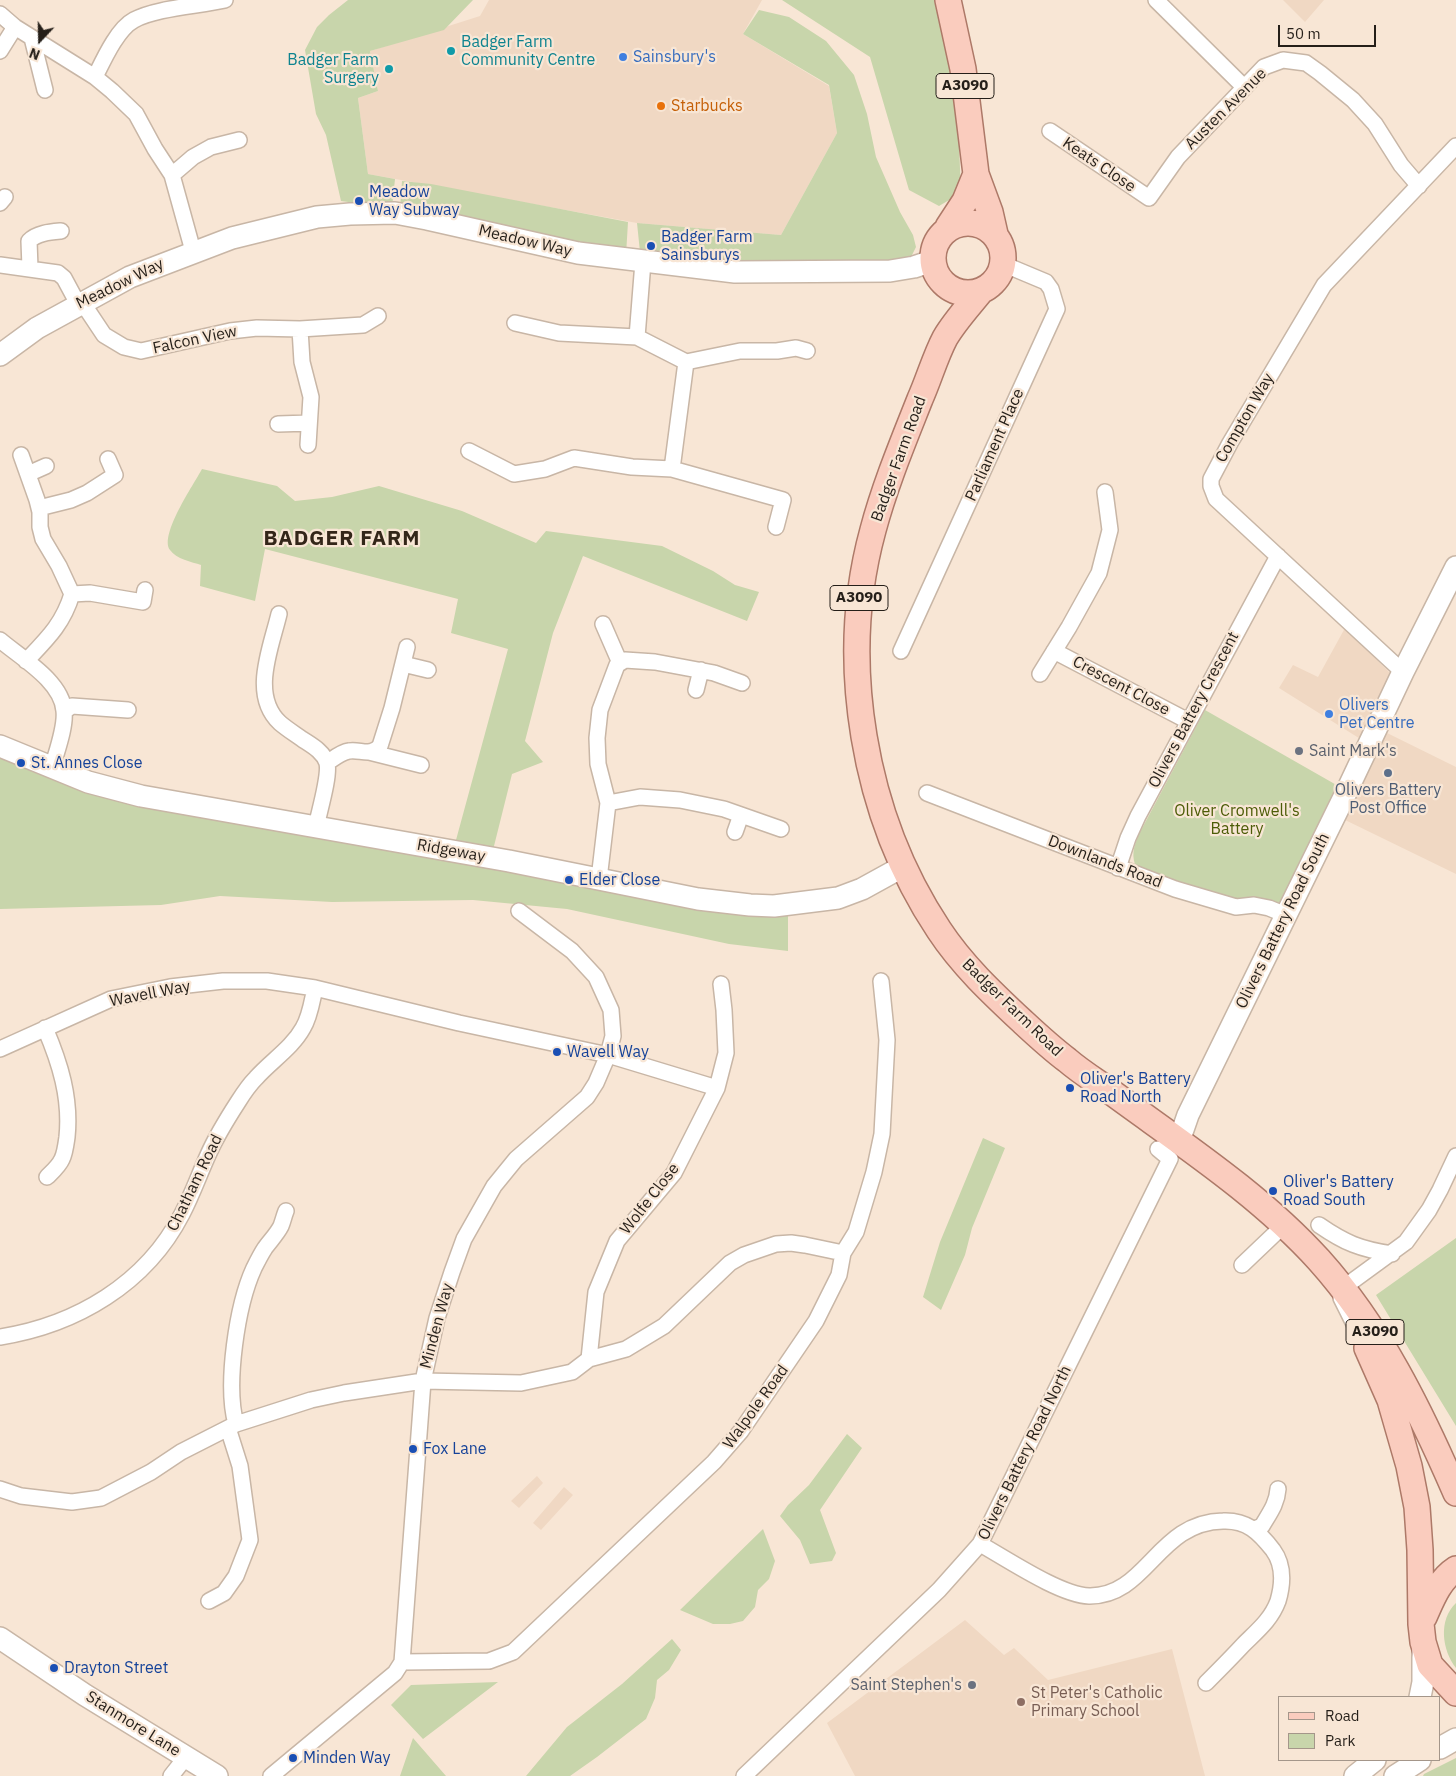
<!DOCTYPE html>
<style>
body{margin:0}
#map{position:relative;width:1456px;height:1776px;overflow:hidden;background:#f8e6d5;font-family:"IBM Plex Sans",sans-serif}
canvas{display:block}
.legend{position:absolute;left:1278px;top:1696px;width:162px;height:65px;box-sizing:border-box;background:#f8e6d5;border:1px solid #a4968a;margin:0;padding:6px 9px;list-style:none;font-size:15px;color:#251f19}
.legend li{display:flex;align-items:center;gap:10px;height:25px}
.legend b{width:25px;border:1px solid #a4968a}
.north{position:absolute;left:15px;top:15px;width:50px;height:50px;-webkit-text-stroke:4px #f8e6d5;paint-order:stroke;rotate:201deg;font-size:14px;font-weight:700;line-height:20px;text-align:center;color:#251f19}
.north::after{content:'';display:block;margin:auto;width:18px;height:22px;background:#251f19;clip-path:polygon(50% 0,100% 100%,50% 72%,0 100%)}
.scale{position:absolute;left:1278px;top:25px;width:98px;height:22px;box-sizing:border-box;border:2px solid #251f19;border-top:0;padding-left:6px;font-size:15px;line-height:18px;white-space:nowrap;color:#251f19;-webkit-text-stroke:4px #f8e6d5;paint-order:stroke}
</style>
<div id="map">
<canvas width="1456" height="1776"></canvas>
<ul class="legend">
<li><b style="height:6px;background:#faccbe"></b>Road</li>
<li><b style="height:14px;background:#c8d5ab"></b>Park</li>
</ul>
<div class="north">N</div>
<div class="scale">50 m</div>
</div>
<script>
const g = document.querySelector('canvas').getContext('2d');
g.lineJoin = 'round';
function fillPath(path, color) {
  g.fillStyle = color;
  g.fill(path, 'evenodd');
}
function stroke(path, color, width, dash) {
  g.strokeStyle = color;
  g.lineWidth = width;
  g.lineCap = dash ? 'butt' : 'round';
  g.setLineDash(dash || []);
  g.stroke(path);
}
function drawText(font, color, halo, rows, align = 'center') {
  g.font = font + ' "IBM Plex Sans",sans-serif';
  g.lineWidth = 4.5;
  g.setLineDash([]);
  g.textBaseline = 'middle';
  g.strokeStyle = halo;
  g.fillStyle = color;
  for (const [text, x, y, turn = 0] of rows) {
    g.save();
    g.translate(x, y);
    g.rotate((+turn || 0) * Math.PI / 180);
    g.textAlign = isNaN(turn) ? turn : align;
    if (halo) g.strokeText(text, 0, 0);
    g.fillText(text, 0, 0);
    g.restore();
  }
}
fillPath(new Path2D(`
 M489,0h273l-19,34 86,52 8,47 -56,102 -144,-12 -269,-49 -10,-76 20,-7 -8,-40 110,-35z
 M1283,0h41l-19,22z
 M1345,628l46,46 -29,66 -83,-52 14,-23 25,12z
 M1383,731l73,36v107l-115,-56z
 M537,1476l6,7 -24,25 -8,-7z
 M564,1487l9,8 -32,35 -8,-7z
 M965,1620l39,35 10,-7 34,32 124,-31 33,127h-350l-28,-53z`), '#f0d8c3');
fillPath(new Path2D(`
 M348,0h125l-29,30 -74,21 8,40 -20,7 10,76 27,5 -3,29 -51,-7 -15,-66 -10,-21 -11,-64 12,-23 12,-12z
 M782,0h152l23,95 4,98 -22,13 -30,-16 -39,-133z
 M759,10l30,7 37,24 28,34 13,39 9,43 24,55 13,23 3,12 -5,10 -34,10 -144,-1 -93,-14 -3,-29 144,12 56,-102 -8,-48 -86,-51z
 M402,181l29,3 197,38 -2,33 -226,-47z
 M202,469l75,17 18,15 37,-4 47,-11 83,25 74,32 10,-12 116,15 51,25 22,14 24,7 -12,29 -164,-65 -30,77 -28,108 18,21 -31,12 -19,76 -37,-10 52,-191 -57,-16 7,-34 -193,-50 -10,52 -55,-15 1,-21c-9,-3 -25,-6 -31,-15 -11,-15 24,-66 32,-81z
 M1205,710l135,77 -57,119 -49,-5 -97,-31c-6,-15 -4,-21 2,-36z
 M0,758l38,16 60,20 690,120v37l-59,-7 -162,-35 -94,-9 -141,2 -112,-6 -59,9 -161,4z
 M983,1138l22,10 -33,80 -7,27 -24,55 -18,-13 17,-55z
 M1456,1238v188l-80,-131z
 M847,1434l15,14 -42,62 16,43 -4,8 -22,3 -10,-24 -20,-24 8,-11 21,-20z
 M763,1529l12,32 -6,18 -11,11 -3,17 -12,14 -13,3h-17l-33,-14z
 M1456,1603v65c-14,-18 -18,-48 0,-65z
 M672,1639l9,11 -12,20 -12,10 -2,18 -9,21 -49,38 -27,19h-44l41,-49 55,-43z
 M498,1682l-75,57 -32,-34 20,-20z
 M413,1738l33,38h-46z
 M1456,1758v18h-33l1,-2z`), '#c8d5ab');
const street = new Path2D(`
 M1156,0l88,87
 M0,14l15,13 80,50 17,14 24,23 19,35 17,26 21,76
 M32,38l13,52
 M0,51l15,-24
 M95,77c8,-16 22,-48 39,-57 22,-12 64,-14 91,-20
 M1050,131l99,67 29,-41 86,-90 19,-7 23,3 14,10 33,27 22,24 26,41 18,21
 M172,175l21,-18 18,-10 28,-7
 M0,203l5,-6
 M0,265l58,8 6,5 14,26
 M30,268l-1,-27c8,-8 21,-9 32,-10
 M82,302l22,33 20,12 17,4 89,-20 27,-3 43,1 63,-4 15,-9
 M515,323l44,10 78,4 49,25 54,-11h37l19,-3 11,3
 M300,329l2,33 9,35 -3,48
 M637,337l6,-75
 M278,424l31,-1
 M469,451l45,23 31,-5 29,-11 58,9 40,2 111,31 -7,27
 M21,455l16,45 3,12v15l3,12 16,27 13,28c-9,30 -25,45 -46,67
 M672,469l14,-107
 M28,474l18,-8
 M39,508l32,-8 16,-7 28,-18 -7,-16
 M72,594l18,-1 53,9 2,-12
 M279,614c-8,34 -29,81 1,109 7,6 15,11 22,16 9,6 21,12 25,24 3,13 -8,49 -11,64
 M603,624l17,39
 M0,640c21,18 62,41 64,71 2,16 -8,42 -12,57
 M901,651l156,-342 -6,-20 -5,-7 -43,-18
 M1054,651l134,70
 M403,664l25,6
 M1403,672l-187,-173 -5,-13v-7l19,-36 94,-158 132,-139
 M1040,674l29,-47 30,-54 11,-43 -5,-38
 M696,690l5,-20
 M65,711l7,-5 56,4
 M369,752l52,13
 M327,763c6,-4 14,-11 22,-12 11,-2 22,6 31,-5l12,-38 15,-61
 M927,793l248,96 61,18 18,-2 15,3 17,7
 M608,803l32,-6 40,3 44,9 57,20
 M735,832l6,-17
 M1118,868l10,-30 10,-22 140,-260
 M599,879l9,-76 -10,-39 -1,-26 3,-28 17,-45 8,-5 30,2 59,11 28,10
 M45,1028c15,35 26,70 22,109 -1,7 -2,16 -5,22 -3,7 -10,13 -15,18
 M0,1049l111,-50 59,-12 53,-6h44l48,7 144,35 149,32 109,33
 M1319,1225c26,18 41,24 73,29
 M1242,1265l42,-40
 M1358,1332l-17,-34 2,-10 63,-46 23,-32 11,-20 16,-34
 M0,1337c76,-12 146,-53 182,-123 10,-19 17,-39 26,-59 8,-18 19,-36 30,-53 5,-8 11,-17 18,-24 15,-17 36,-30 47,-50 7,-11 9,-27 12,-40
 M589,1359l7,-67 21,-51 57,-68 43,-85 9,-35 -2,-43 -3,-26
 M236,1424c-11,-39 1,-119 18,-156 3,-6 7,-14 11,-20 5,-7 12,-14 16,-22 2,-5 3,-10 5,-15
 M0,1489l21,7 51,6 29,-4 50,-26 30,-20 55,-28 75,-24 33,-7 79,-12 98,2 51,-11 17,-13 37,-10 38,-23 66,-63 14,-8 32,-11 15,-1 14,2 38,8
 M1255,1529l7,-3c7,-12 15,-22 16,-37
 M980,1544c27,15 80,51 109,52 58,1 68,-74 134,-75 24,-1 36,11 50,29 11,15 10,34 5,51 -7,19 -21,30 -35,44 -12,13 -25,26 -37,38
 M209,1601l15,-8 12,-17 14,-36 -10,-74 -12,-38
 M402,1662l87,-1 24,-9 201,-190 27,-31 75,-110 23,-46 4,-22 13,-21 18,-60 8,-38 5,-94 -6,-59
 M171,1776l15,-19
 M271,1776l124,-103 7,-11 21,-281 14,-63 15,-46 12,-33 30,-53 22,-27 71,-62 9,-14 12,-28 5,-19 -2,-26 -15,-33 -24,-26 -53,-40
 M744,1776l195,-186 41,-46 190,-385 -12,-10`);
const secondary = new Path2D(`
 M0,355l37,-27 93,-51 102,-39 85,-21 33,-3 45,-1 32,6 151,34 157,19 155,-1 24,-4 18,-6
 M0,746l88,36 53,14 368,65 189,38 52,6 24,1 64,-8 24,-9 40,-22
 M1179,1141l9,-26 155,-316 60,-127 53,-105
 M0,1638l85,57 132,81
 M1420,1697l3,-15v-34
 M1440,1748l16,-9
 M1355,1776l20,-16
 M1395,1776l25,-16`);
const primary = new Path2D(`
 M948,0l15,69 13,105 14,38 5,22
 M933 258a35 35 0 1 1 70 0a35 35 0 1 1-70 0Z
 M948,227l17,-26 11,-27
 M981,291c-12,15 -26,30 -36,47 -10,19 -16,41 -25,61 -17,43 -35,86 -47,131 -36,131 -10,286 66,400 23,35 53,63 84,92 14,13 28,26 44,38 15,13 32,23 47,34 71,52 146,101 205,166 61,68 101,150 137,233
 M1367,1348l23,52 19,66 8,41 3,43 1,74 2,18 7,23 26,28
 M1424,1617c8,-18 15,-37 32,-48`);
stroke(street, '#c8b6a6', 18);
stroke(secondary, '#c8b6a6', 24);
stroke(primary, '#ad7968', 28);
stroke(street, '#fff', 15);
stroke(secondary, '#fff', 21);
stroke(primary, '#faccbe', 25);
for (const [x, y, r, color] of [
 [451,51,5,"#0f9aa8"],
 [623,57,5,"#3f7fe0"],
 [389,69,5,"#0f9aa8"],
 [661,106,5,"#e8710a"],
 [359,201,5,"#1a4fb4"],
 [651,246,5,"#1a4fb4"],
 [1329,714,5,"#3f7fe0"],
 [1299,751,5,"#6b7280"],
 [21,763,5,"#1a4fb4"],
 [1388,773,5,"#5c6f8a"],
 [569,880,5,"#1a4fb4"],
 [557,1052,5,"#1a4fb4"],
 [1070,1088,5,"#1a4fb4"],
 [1273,1191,5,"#1a4fb4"],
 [413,1449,5,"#1a4fb4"],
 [54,1668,5,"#1a4fb4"],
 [972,1685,5,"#6b7280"],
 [1021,1702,5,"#8d6e63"],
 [293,1758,5,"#1a4fb4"]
]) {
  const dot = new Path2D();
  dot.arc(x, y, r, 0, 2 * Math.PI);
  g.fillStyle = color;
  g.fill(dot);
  stroke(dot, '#f8e6d5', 2);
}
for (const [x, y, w] of [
 [965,86,58],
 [859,598,58],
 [1375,1332,58]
]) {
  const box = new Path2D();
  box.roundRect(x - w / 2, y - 12.5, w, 25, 4);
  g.fillStyle = '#f8e6d5';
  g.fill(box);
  stroke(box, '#251f19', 1);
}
drawText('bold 15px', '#251f19', null, [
 ["A3090",965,86],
 ["A3090",859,598],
 ["A3090",1375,1332]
]);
drawText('16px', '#0d838f', '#f8e6d5', [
 ["Badger Farm",461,42],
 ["Community Centre",461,60],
 ["Badger Farm",379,60,"right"],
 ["Surgery",379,78,"right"]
], 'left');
drawText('16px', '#366cbe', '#f8e6d5', [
 ["Sainsbury's",633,57],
 ["Olivers",1339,705],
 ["Pet Centre",1339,723]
], 'left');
drawText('16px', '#c56008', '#f8e6d5', [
 ["Starbucks",671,106]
], 'left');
drawText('16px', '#251f19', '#f8e6d5', [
 ["Austen Avenue",1226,109,-45],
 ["Keats Close",1099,165,34],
 ["Meadow Way",525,241,13],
 ["Meadow Way",120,284,-26],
 ["Falcon View",195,340,-12],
 ["Compton Way",1245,418,-60],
 ["Parliament Place",995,445,-66],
 ["Badger Farm Road",899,459,-70],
 ["Crescent Close",1121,686,28],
 ["Olivers Battery Crescent",1194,710,-62],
 ["Ridgeway",451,851,10],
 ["Downlands Road",1105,862,21],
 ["Olivers Battery Road South",1283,921,-64],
 ["Wavell Way",150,994,-11],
 ["Badger Farm Road",1012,1008,44],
 ["Chatham Road",195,1183,-64],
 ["Wolfe Close",650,1199,-52],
 ["Minden Way",437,1326,-75],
 ["Walpole Road",756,1407,-54],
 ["Olivers Battery Road North",1025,1453,-64],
 ["Stanmore Lane",133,1724,32]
]);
drawText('16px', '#164399', '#f8e6d5', [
 ["Meadow",369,192],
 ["Way Subway",369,210],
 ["Badger Farm",661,237],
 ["Sainsburys",661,255],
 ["St. Annes Close",31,763],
 ["Elder Close",579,880],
 ["Wavell Way",567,1052],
 ["Oliver's Battery",1080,1079],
 ["Road North",1080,1097],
 ["Oliver's Battery",1283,1182],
 ["Road South",1283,1200],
 ["Fox Lane",423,1449],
 ["Drayton Street",64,1668],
 ["Minden Way",303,1758]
], 'left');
drawText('16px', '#5b616d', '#f8e6d5', [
 ["Saint Mark's",1309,751],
 ["Saint Stephen's",962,1685,"right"]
], 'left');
drawText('16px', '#4e5e75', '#f8e6d5', [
 ["Olivers Battery",1388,790],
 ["Post Office",1388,808]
]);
drawText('16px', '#4c5c07', '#f8e6d5', [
 ["Oliver Cromwell's",1237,811],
 ["Battery",1237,829]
]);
drawText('16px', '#785e54', '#f8e6d5', [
 ["St Peter's Catholic",1031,1693],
 ["Primary School",1031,1711]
], 'left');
g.letterSpacing = '1px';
drawText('bold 21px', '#332619', '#f8e6d5', [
 ["BADGER FARM",342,539]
]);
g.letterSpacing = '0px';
</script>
